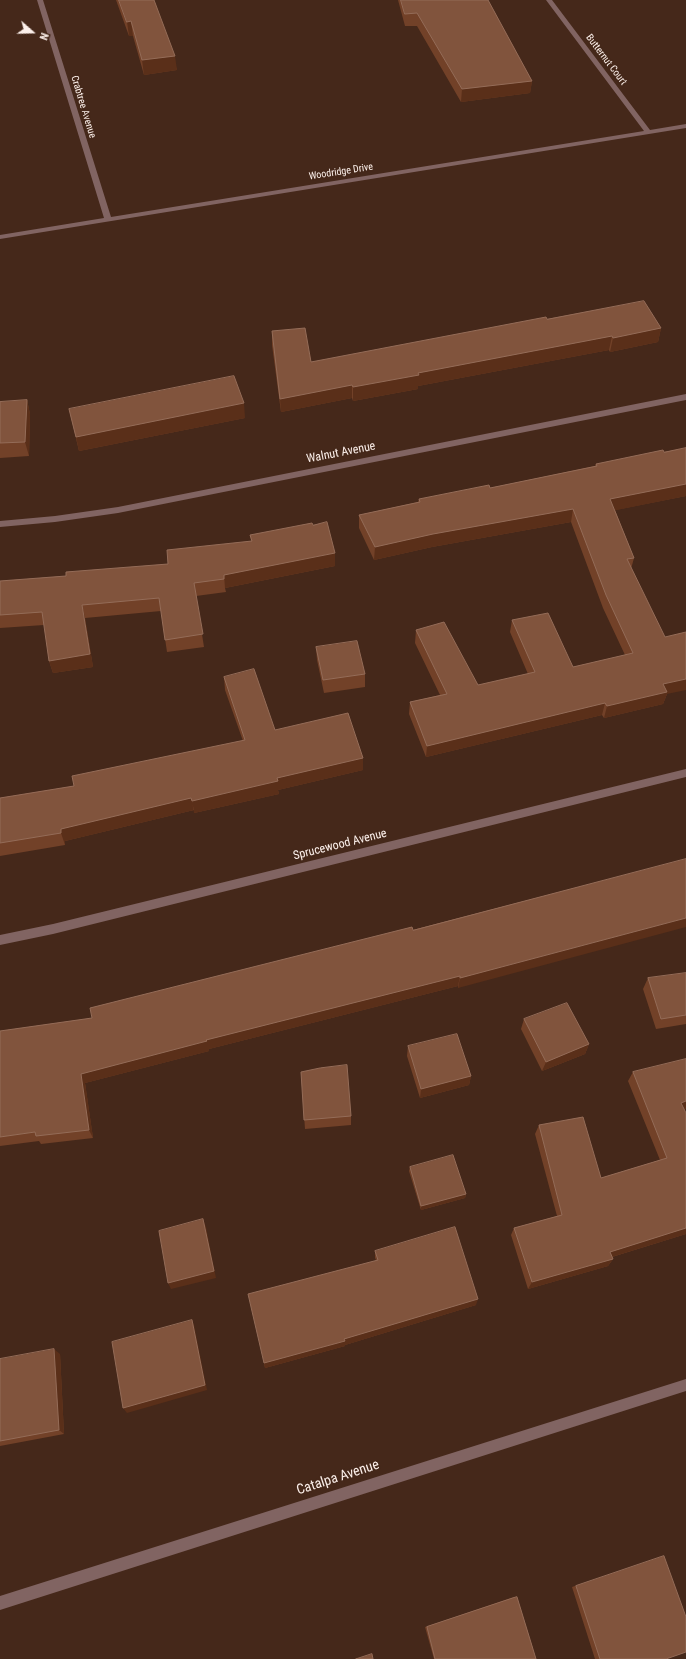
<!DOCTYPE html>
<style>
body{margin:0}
#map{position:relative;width:686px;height:1659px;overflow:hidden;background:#45281a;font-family:"Roboto Condensed",sans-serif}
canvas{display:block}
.north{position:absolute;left:12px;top:12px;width:40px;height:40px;-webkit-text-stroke:3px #45281a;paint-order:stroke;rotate:110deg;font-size:11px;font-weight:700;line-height:16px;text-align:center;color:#fcf0eb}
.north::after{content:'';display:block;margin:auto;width:14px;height:18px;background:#fcf0eb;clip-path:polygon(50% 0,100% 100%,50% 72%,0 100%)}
</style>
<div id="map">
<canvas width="686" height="1659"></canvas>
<div class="north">N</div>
</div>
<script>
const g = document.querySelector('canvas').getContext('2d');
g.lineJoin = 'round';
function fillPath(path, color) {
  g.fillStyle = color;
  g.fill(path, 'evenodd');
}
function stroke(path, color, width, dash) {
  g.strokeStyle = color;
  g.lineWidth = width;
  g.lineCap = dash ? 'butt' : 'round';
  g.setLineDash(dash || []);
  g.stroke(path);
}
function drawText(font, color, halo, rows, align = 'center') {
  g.font = font + ' "Roboto Condensed",sans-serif';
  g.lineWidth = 3;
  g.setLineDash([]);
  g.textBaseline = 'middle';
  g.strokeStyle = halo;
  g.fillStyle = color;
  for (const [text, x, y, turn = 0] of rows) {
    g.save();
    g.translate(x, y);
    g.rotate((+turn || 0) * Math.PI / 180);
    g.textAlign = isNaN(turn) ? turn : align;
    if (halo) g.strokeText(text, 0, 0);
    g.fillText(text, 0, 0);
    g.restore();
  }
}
fillPath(new Path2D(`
 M37,0h6l68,217 533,-86 -98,-131h6l98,130 36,-6v4l-686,111v-4l104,-17z
 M686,394v6l-568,113 -63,9 -55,5v-6l55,-5 63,-9z
 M686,769v8l-633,157 -53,11v-10l53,-11z
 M686,1379v12l-686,219v-14z`), '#816462');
fillPath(new Path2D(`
 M116,0h38l23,70 -33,5 -11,-39h-4z
 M398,0h90l44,81 -2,12 -69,9 -44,-76h-12z
 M547,319l114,9 -3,14 -48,10 -1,-2 -191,36v3l-65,12 -1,-3 -71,14 -9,-67v-14l39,31z
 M27,400l3,14 -1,42 -29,2v-56z
 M69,409l176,9 -166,33z
 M686,448v48l-71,14 19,48 -3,11 36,125 -4,10 -59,14 -2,-3 -176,42 -17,-43 1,-12 30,-7 -25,-52 1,-13 62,55 50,-11 -18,-42 2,-12 61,47 52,-12 -22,-47 -32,-86 -139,25 -58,13 -15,-32v-13l59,-13 1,-3 71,-11 105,-22 1,-2 68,-12z
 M250,535l85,31 -110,22 1,4 -30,4 8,51 -37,5 -6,-41 -76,7 8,49 -40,6 -4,-12 -5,-36 -44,3v-47l66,-5 102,-12 83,-23z
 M316,647l49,27v13l-41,6 -7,-33z
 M224,677l51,53 88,40 -85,20 1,4 -85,19v-3l-129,31v4l-65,11v-58l74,-12 169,-45 -18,-51z
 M686,859l-228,129v-2l-249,63v2l-124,32 8,55 -52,6 -2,-3 -39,5v-115l92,-13 321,-88z
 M686,973v51l-30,5 -13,-40 5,-11z
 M524,1019l65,25 -4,10 -43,17 -21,-42z
 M408,1046l63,30 -2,9 -49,13 -13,-42z
 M686,1059v50h-2l2,125 -74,23 1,2 -5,7 -80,23 -17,-54 3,-7 43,-12 -22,-82 4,-9 62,53 59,-18 -32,-79 5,-9z
 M301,1072l50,44v9l-46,4z
 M410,1167l56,27 -1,4 -44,12 -12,-39z
 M375,1251l101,54 -131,40v1l-80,22 -1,-5 112,-103 -1,-2z
 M60,1354l4,80 -64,12v-87z
 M664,1556l2,103h-71l-23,-72z
 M514,1597h3l19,62h-102l-9,-32z`), '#724128');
fillPath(new Path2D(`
 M131,21l2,15h-4l-2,-14z
 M175,56l2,14 -33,5 -2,-15z
 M532,81l-2,12 -69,9 1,-13z
 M661,328l-3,14 -48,10 3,-14z
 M612,336l-3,14 -191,36v3l-65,12v-14l65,-14z
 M352,385v13l-71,14 -1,-13z
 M27,400l3,14 -1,42 -4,-14z
 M244,403l1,15 -166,33 -3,-14z
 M686,484v12l-79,16 3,-13z
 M573,509l-2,13 -139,25 -58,13 1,-13 58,-13z
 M335,553v13l-110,22 -1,-13z
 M82,605l3,13 8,49 -40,6 -4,-12z
 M686,679v11l-19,4 -4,10 -59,14 3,-12 56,-22z
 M605,703l-3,12 -176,42 1,-11z
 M363,758v12l-85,20 1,4 -85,19 -2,-12 85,-23z
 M191,798l3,12 -129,31v4l-4,-12v-4z
 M686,918v9l-228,61 2,-10z
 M460,976l-2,10 -249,63v2l-124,32 8,55 -4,-8 -8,-56 125,-34z
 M589,1044l-4,10 -43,17 4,-9z
 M471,1076l-2,9 -49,13 1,-9z
 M686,1101v8l-10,2 5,-8z
 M466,1194l-1,4 -44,12v-4z
 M203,1219l3,8 10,51 -45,11 -3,-6z
 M686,1228v6l-81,25 5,-7z
 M613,1259l-5,7 -80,23 4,-7z
 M478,1299l-2,6 -131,40v1l-80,22 -1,-5z
 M192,1320l2,5 13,65 -80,23 -4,-5z
 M54,1349l6,5 4,80 -5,-4z`), '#5a2f19');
const building = new Path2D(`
 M119,0h35l21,56 -33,4 -11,-39 -4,1z
 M401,0h87l44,81 -70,8 -45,-76 -12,1z
 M644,301l17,27 -48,10 -1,-2 -194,37 1,2 -66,12 -1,-2 -72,14 -8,-68 33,-3 6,34 235,-45 1,2z
 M234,376l10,27 -168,34 -7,-28z
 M27,400l-2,42 -25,1v-41z
 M686,448v36l-76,15 24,59 -7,1 38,78 21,-5v47l-23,5 4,8 -60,14 -2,-3 -178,43 -17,-44 37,-8 -31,-64 28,-8 34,63 57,-13 -23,-52 36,-7 25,54 60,-14 -27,-58 -33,-86 -140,25 -58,13 -16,-32 61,-13 -1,-3 70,-14 1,3 107,-22 -1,-2 67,-14 1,2z
 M327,522l8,31 -111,22v4l-30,4 9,51 -38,6 -6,-42 -77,7 8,49 -41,7 -7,-49 -42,3v-34l66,-5v-4l102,-8 -1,-14 85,-9 -2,-6 62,-12 1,2z
 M357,641l8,33 -42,6 -7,-33z
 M254,669l21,61 73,-17 15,45 -86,20 1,3 -86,20 -1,-3 -130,31v4l-61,10v-45l74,-12 -2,-10 173,-36 -21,-63z
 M686,859v59l-226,60v-2l-254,64 1,1 -126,33 8,56 -53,6 -1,-4 -35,5v-106l92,-13 -2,-10 322,-81 1,3z
 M686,973v42l-25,4 -13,-41z
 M567,1003l22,41 -43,18 -22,-43z
 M457,1034l14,42 -50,13 -13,-43z
 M686,1059v42l-5,2 5,10v115l-76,24 3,7 -81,23 -18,-54 48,-13 -23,-90 44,-8 18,61 66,-20 -34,-86z
 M347,1065l4,51 -47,4 -3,-48 19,-4z
 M453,1155l13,39 -45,12 -11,-39z
 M203,1219l11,52 -46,12 -9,-52z
 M455,1227l23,72 -134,40 1,2 -81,22 -16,-69 130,-34 -3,-9z
 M192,1320l13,65 -82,23 -11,-66z
 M54,1349l5,81 -59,11v-82z
 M664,1556l22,61v35l-20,7h-66l-24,-73z
 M517,1597l19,62h-101l-8,-32z
 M372,1654l1,5h-17z`);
fillPath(building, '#81543d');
stroke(building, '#946c58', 1);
drawText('10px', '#fcf0eb', '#45281a', [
 ["Butternut Court",606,60,53],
 ["Crabtree Avenue",83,107,73],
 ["Woodridge Drive",341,172,-9]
]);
drawText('12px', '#fcf0eb', '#45281a', [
 ["Walnut Avenue",341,453,-11],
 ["Sprucewood Avenue",340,845,-14]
]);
drawText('14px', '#fcf0eb', '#45281a', [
 ["Catalpa Avenue",338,1478,-18]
]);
</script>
